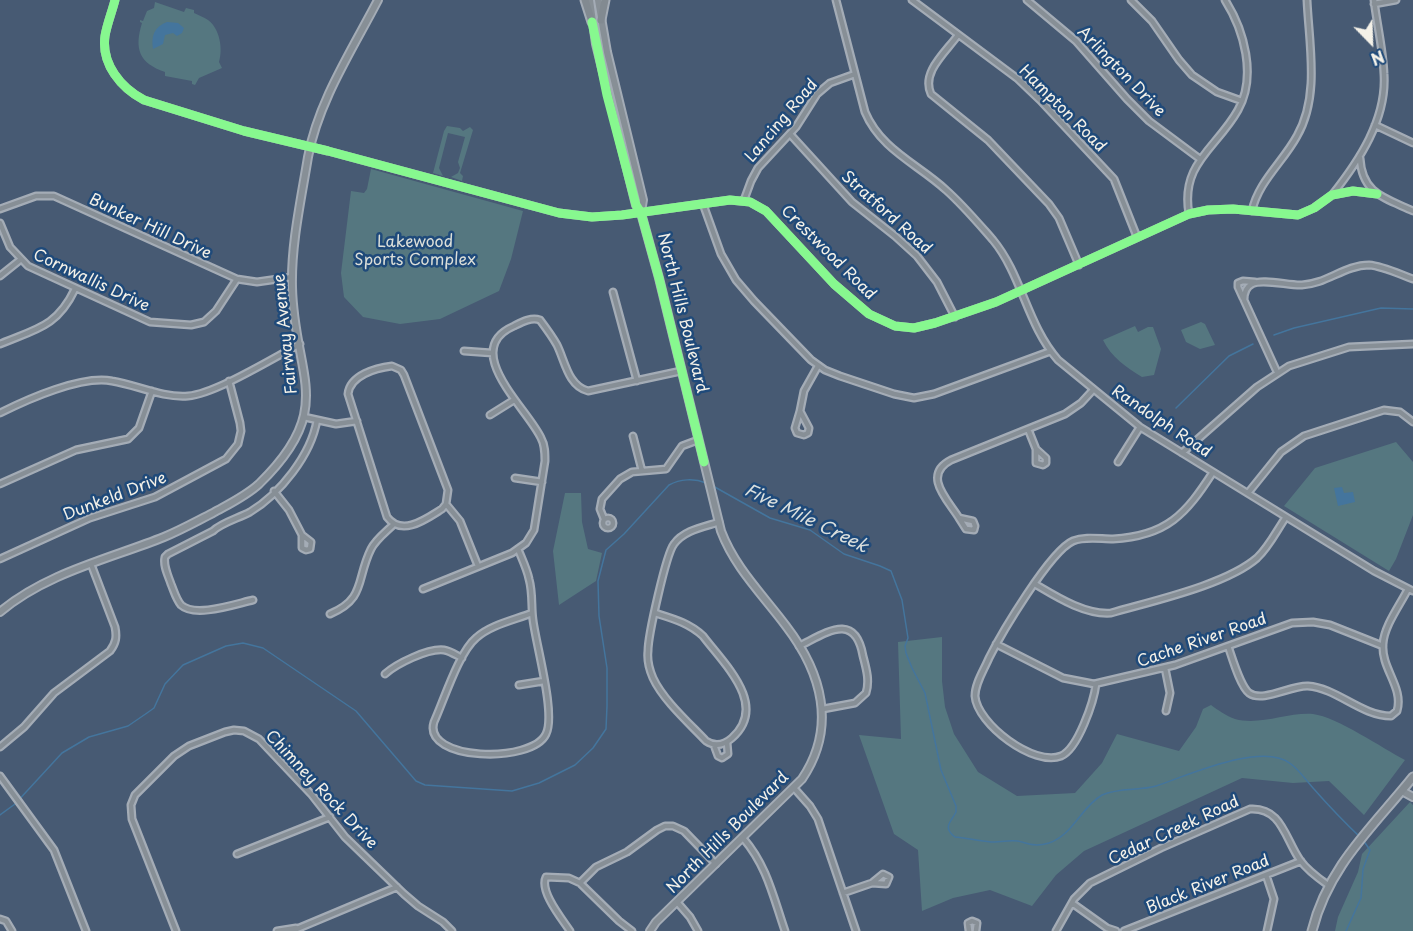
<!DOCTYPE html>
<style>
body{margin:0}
#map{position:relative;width:1413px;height:931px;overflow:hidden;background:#475a73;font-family:"Playpen Sans",sans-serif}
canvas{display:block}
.north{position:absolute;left:1341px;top:12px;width:60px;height:60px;-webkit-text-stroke:4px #1f4a7a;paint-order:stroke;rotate:157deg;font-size:16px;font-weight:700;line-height:24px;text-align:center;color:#f4f1e8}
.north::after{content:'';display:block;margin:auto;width:21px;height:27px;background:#f4f1e8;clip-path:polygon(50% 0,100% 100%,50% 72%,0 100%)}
</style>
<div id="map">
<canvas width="1413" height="931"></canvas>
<div class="north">N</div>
</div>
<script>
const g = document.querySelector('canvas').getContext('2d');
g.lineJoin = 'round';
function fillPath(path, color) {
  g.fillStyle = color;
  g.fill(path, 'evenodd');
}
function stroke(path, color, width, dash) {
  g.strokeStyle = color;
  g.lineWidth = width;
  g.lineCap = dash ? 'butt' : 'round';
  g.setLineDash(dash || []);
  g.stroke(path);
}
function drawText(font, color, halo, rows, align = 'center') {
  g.font = font + ' "Playpen Sans",sans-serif';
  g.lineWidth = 5;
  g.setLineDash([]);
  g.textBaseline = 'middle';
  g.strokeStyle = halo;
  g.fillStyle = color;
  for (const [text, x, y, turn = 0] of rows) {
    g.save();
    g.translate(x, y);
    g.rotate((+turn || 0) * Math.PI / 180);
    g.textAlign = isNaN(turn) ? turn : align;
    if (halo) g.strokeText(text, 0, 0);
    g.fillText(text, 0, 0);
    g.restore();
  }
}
fillPath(new Path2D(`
 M155,2l29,10 2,-4 8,2v3c4,2 10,4 14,7 12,9 15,29 11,42l3,6 -23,10 -4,7 -3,-1v-3l-27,-5v-4c-26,-9 -31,-23 -23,-49l-2,-1v-2l3,1 4,-10 7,-3z
 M447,126l13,2 3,3 7,-4 3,3 -13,43 3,3 -1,5 -11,-4 7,-4 2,-5 -2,-6 7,-25 -17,-4 -9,35 4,8 -10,-3 11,-42z
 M371,169l152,42 -12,48 -12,32 -59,28 -40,5 -37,-7 -19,-20 -3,-24 10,-82 13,2 3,-4z
 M1201,322l4,2 10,21 -15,4 -14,-7 -5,-12z
 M1135,326l3,6 10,-5h5l8,22 -7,26 -12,2c-15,-9 -31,-20 -39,-37z
 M1396,442l17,20v53l-17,44 -7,12 -105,-65 31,-38z
 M565,493h16l1,29 6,27 14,4 -6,28 -37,24 -6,-54z
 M942,637v44l3,26 9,27 24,38 39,24 58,-3 27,-30 15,-29 62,17 17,-24 7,-18 8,-4c7,5 15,11 24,14 25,7 53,-7 78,-5 24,3 69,34 92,46l-41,55 -35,-34 -36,2 -51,-5 -158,73 -28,24 -24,31 -42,-16 -37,8 -31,13 -4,-61 -24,-16 -35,-99 42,4 -3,-97z
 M1410,802l3,3v126h-78l3,-14 20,-45 4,-18z`), '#557780');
fillPath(new Path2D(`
 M167,22l11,1 6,5 -2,5 -5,3 -4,-3 -8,2 -2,9 -10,5c-2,-13 1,-22 14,-27z
 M1342,487l2,6 9,-1 2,10 -17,4 -4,-18z`), '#44759d');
stroke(new Path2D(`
 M1274,335l20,-7 87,-20 32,1
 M1176,408l53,-52 24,-12
 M713,486l57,32 40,12 34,24 36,12 11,5 11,29 6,38 -3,8 1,7 6,15 13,25 16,77 15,36v6c-5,10 -14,15 -1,25 11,1 24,4 36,5 8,0 18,-2 27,-1 12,3 17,6 31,2 24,-8 32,-36 53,-48 17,-8 37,-4 54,-9 31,-10 106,-45 135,-22 8,6 15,16 22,24 15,17 30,33 47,49
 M0,815l15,-11 47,-51 27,-16 39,-11 19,-13 7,-5 11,-24 18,-19 43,-19 17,-3 20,5 93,63 60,70 9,4 87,6 27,-8 36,-18 18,-17 13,-19 1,-23v-38l-8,-52 -1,-35 8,-31 18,-16 45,-49c11,-6 25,-7 37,-2
 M1346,931l15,-33 2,-29 7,-19 -7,-10`), '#44759d', 1.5);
const street = new Path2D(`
 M115,0c-3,12 -8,24 -10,36 -4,28 16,52 39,64l100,31 84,20 231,62 33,4 30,-2 108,-15 20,2 16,9 68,73 35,30 26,12 19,2 21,-5 61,-21 193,-88 19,-4 25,-1 65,6 16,-7 18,-13 21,-4 24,3
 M836,0l29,112c16,38 53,52 81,78 17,15 32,33 47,50 29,35 34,85 65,120l82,67 234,144 39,20
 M912,0l106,79 22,21 74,79 23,58
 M1027,0l49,41 51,58 22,22 51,38
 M1131,0l21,21 27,39 13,15 25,17 25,9
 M1374,4l22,-4
 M958,35c-12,17 -37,37 -27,59l57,46 61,64 10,14 20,47
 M1375,125l38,18
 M790,134l62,68 43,34 22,20 20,26 18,35
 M1360,158c2,36 25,40 53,53
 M1332,195c27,-34 55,-76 52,-121 -1,-25 -7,-49 -10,-74
 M744,200l7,-19 7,-13 38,-41 21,-33 13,-11 25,-9
 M703,204l18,50 15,26 18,21 57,59 14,10 15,6 54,18 20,4 20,-4 117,-43
 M0,209l36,-13h18l183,83 20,3 35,-5
 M1252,211c6,-29 31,-49 45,-75 23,-40 12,-92 10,-136
 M1189,214c-9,-51 28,-66 49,-104 19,-34 6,-80 -13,-110
 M0,223l10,24 18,19 122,56 41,3 13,-3 12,-11 21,-32
 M0,276l20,-16
 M613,292l24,89
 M1243,298l-5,-11v-4l5,-2 12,1
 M0,344c36,-15 57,-17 75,-55
 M464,351l28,2
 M392,366l9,4 3,5 44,115 -2,14 -4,5c-16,10 -40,28 -55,8l-39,-123c2,-19 28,-26 44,-28z
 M1277,372l-33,-72c0,-6 2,-13 8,-16 10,-6 38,2 50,1 24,-1 43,-20 67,-20 14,1 30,9 44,14
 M800,411l9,17 -1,5 -4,2 -7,-2 -2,-5z
 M800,411l4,-20 14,-25
 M0,413c28,-14 82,-38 112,-32 25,4 50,17 76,15 27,-2 85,-38 112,-52
 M490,415l24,-15
 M304,417l32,7 21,-3
 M1028,429l8,20
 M633,436l9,35
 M1036,449l10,9v5l-3,2 -7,-2z
 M1182,453l75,-66 32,-21 60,-19 64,-3
 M1118,462l22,-35
 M515,478l27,4
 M0,484l76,-34 52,-11 11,-11 13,-37
 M274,491l15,19 13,25
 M1248,493l33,-41 23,-16 80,-26 16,2 13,10
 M446,504l14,17 18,45
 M603 523a5 5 0 1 1 10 0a5 5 0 1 1-10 0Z
 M959,518c-12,-19 -37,-43 -8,-58l114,-46 16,-11 12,-13
 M959,518l14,3 2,5 -1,4 -8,-1z
 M604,519l-4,-10 2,-10 18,-20 12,-7 34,-3 16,-23 16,-6
 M302,535l9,7 -1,7 -4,1 -4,-2z
 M518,549c4,10 9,20 11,30 4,14 2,28 4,41 3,25 23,94 13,114 -14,30 -124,27 -112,-12 10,-22 25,-70 42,-84 14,-13 38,-18 56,-25
 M0,559l90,-41 65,-21 71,-38 12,-15 3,-13 -1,-8 -11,-42
 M1035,584c22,13 50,31 76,29 41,-12 115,-28 146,-55 12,-11 20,-28 29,-41
 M423,589l89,-36 14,-10 8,-13 11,-69c0,-8 0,-16 -4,-23 -13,-29 -82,-88 -27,-112 8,-4 17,-9 26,-6 6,8 12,16 17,25 8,16 11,41 31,46l93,-20
 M253,600c-18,4 -58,18 -72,5 -5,-6 -7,-14 -10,-21 -3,-9 -8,-18 -6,-27l3,-3 45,-23c8,-8 26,-13 37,-19 30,-18 61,-57 67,-92
 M655,613c19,6 34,10 48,23 21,28 66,69 29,102 -8,7 -17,9 -26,3 -16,-17 -43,-41 -53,-63 -4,-9 -6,-18 -5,-27 0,-15 18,-97 26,-107 10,-14 30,-17 45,-22
 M330,614c36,-15 26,-35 41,-65 5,-10 15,-17 23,-25
 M996,644l67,34 31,6 81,-19 117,-42 21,-1 17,3 53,21
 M799,646c27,-13 56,-35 64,10 3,12 7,24 3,37l-11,10 -32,6
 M1228,646c4,11 12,40 21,47 14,10 42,-8 59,-7 29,2 53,30 83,30l6,-5c7,-24 -16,-42 -14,-67 1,-18 17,-39 25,-55
 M1165,668l5,25 -4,18
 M385,674c11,-10 43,-26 59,-24 6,1 12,5 18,8
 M1096,684c-2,17 -18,65 -35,72 -27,11 -84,-32 -86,-60 0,-13 9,-26 14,-38 12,-24 61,-107 84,-117 12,-5 27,-2 40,-2 54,-3 73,-25 100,-67
 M519,685l25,-4
 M714,745l4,11 4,2 6,-4 -1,-12
 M0,747l24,-20 30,-34 56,-42c6,-8 7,-14 5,-24l-24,-63
 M0,776l54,74 32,81
 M794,788l16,18 8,13 38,112
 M743,838c24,28 30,58 42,93
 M237,854l93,-37
 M883,874l6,3 -3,7 -14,-1z
 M1266,875l8,24 -7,32
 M580,883l39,38 13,10
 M843,893l29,-10
 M677,902l13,15 8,14
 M1072,903l35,25 9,3
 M0,919l6,2 6,10
 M176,931l-44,-112 -1,-14 4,-10 39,-39 15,-10 36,-14 9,-2 10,1 15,8 53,56 33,42 59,57 14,12 25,16 9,9
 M277,931l19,-3
 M292,931l105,-44
 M570,931c-8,-12 -31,-40 -24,-54l23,1 11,5 16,-16 31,-15 30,-22 8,-4h8l11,5 32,33
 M969,931l-1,-8 4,-2 5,2 -1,8
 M1056,931l18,-32 16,-16 71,-35 89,-39c32,-2 35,30 50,51 7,10 18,18 28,25
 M1124,931l177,-70`);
const secondary = new Path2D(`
 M590,0l6,44 40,161 5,8 18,65 62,253c14,37 42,64 65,95 36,47 51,101 16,153l-146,143 -6,9
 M598,0l9,52 36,148 -2,12
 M0,612c46,-39 109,-53 164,-75 17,-7 33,-16 49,-24 16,-9 33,-17 46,-29 79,-77 35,-107 33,-197 -1,-43 9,-87 16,-130 10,-55 44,-107 70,-157
 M1402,791l11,6`);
const primary = new Path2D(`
 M585,0l7,22
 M601,20l4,-20
 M1312,931c16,-65 61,-104 101,-154`);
stroke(street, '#a4acb6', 9);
stroke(secondary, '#a4acb6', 10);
stroke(primary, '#a4acb6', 11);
stroke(street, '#878f96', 4.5);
stroke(secondary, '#878f96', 6);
stroke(primary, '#828a91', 7);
stroke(new Path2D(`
 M115,0c-3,12 -8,24 -10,36 -4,28 16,52 39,64l100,31 84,20 231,62 33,4 30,-2 108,-15 20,2 16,9 68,73 35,30 26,12 19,2 21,-5 61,-21 193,-88 19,-4 25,-1 65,6 16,-7 18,-13 21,-4 24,3
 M592,22l15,73 29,110 5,8 18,65 45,184`), '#87f88f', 9);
drawText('16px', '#f4f1e8', '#1f4a7a', [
 ["Arlington Drive",1121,72,46],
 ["Hampton Road",1062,109,45],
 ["Lancing Road",782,121,-50],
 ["Stratford Road",886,213,42],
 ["Bunker Hill Drive",150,227,25],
 ["Crestwood Road",828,253,45],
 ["Cornwallis Drive",91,281,25],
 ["North Hills Boulevard",682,313,76],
 ["Fairway Avenue",286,334,-96],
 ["Randolph Road",1161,422,34],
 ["Dunkeld Drive",115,497,-21],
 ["Cache River Road",1202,641,-19],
 ["Chimney Rock Drive",321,790,47],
 ["Cedar Creek Road",1174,831,-25],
 ["North Hills Boulevard",728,833,-45],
 ["Black River Road",1208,885,-22]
]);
drawText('16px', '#dcdfd9', '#1f4a7a', [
 ["Lakewood",415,243],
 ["Sports Complex",415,261]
]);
drawText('italic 18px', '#dadfdd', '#1f4a7a', [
 ["Five Mile Creek",806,519,26]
]);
</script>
